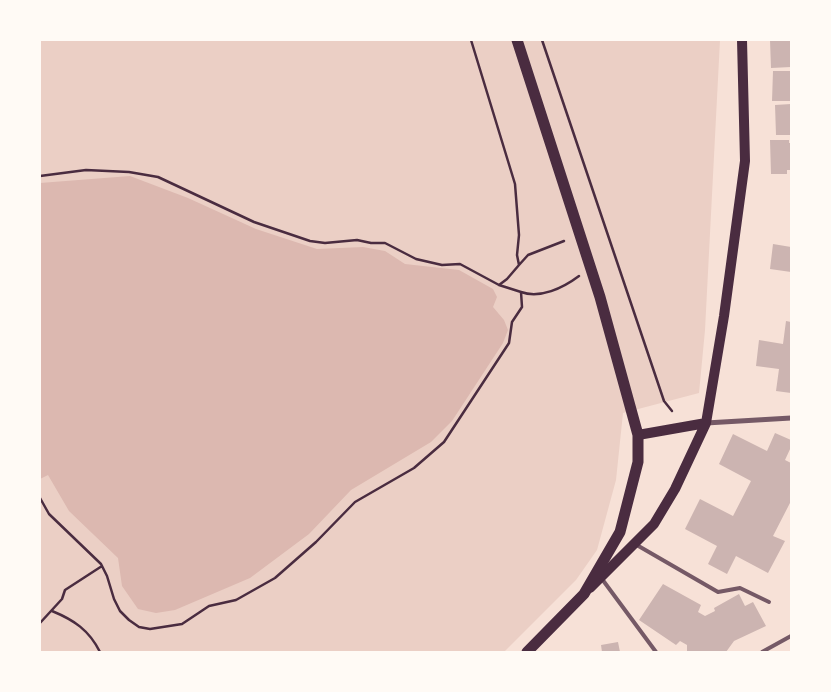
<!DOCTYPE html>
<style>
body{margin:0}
#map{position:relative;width:831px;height:692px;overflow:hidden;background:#f7e1d7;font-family:Signika,sans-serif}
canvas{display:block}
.frame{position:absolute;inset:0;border:41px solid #fffaf5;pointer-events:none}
</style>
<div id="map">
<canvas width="831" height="692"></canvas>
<div class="frame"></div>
</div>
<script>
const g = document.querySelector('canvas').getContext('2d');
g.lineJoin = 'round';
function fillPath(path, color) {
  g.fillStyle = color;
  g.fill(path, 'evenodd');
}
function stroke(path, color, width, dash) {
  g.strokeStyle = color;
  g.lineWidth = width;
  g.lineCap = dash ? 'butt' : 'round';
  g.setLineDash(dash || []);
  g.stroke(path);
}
fillPath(new Path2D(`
 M40,40h680l-15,290 -6,63 -76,20 -7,67 -19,70 -21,30 -72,72h-464z`), '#ebcfc5');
fillPath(new Path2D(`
 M130,176l58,22 68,31 61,20 46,-2 22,4 20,13 54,6 34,19 4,8 -4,10 11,13 4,10 -5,13 -51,78 -21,21 -80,48 -42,44 -59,44 -75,32 -19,3 -18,-4 -16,-23 -4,-28 -49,-47 -21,-36 -8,4v-296z`), '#dcb8b0');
fillPath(new Path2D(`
 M770,40h21v27l-20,1z
 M773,71h18v30h-19z
 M791,104v31h-15l-1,-30z
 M770,140h19v3h2v27h-4v4h-16z
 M773,244l18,3v25l-21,-3z
 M786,321l5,1v71l-15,-2 3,-22 -23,-3 3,-26 24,4z
 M775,433l16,7v7l-6,13 6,3v38l-18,35 12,5 -17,32 -32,-17 -9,18 -19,-10 9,-18 -32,-17 15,-30 33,17 18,-35 -32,-17 14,-30 34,17z
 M663,584l38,21 -3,7 7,4 10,-5 -1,-3 25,-14 6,12 8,-4 13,24 -32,15 -8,11h-39v-7l-7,-4 -4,4 -37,-25z
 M618,642l2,10h-18l-1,-7z`), '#ccb4b1');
stroke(new Path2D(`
 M471,40l44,144 4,51 -2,20 2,10 -12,14 -8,6
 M542,40l122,361 8,10
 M40,176l46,-6 43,2 29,5 96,45 56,19 15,2 32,-3 14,3h14l31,16 26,6 18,-1 39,21 22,7 1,15 -10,15 -3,21 -65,99 -30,26 -59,34 -39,40 -41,36 -39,22 -27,6 -27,18 -32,5 -11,-2 -10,-7 -9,-9 -6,-12 -7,-23 -6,-12 -52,-50 -9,-16
 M519,265l9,-10 36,-14
 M521,292c19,7 42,-4 58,-16
 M52,611c22,9 37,19 48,41
 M40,623l22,-24 3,-9 37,-24`), '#4a2c40', 2.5);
stroke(new Path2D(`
 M635,544l83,48 22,-4 29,14
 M602,579l54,73
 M762,652l29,-16`), '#755966', 4);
stroke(new Path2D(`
 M706,423l85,-5`), '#755966', 5);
stroke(new Path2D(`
 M638,435l68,-12
 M590,588l64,-64 21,-35 31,-66 18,-107 21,-155 -3,-121`), '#4a2c40', 10);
stroke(new Path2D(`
 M517,40l83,257 38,138v27l-18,70 -36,62 -57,58`), '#4a2c40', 11);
</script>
